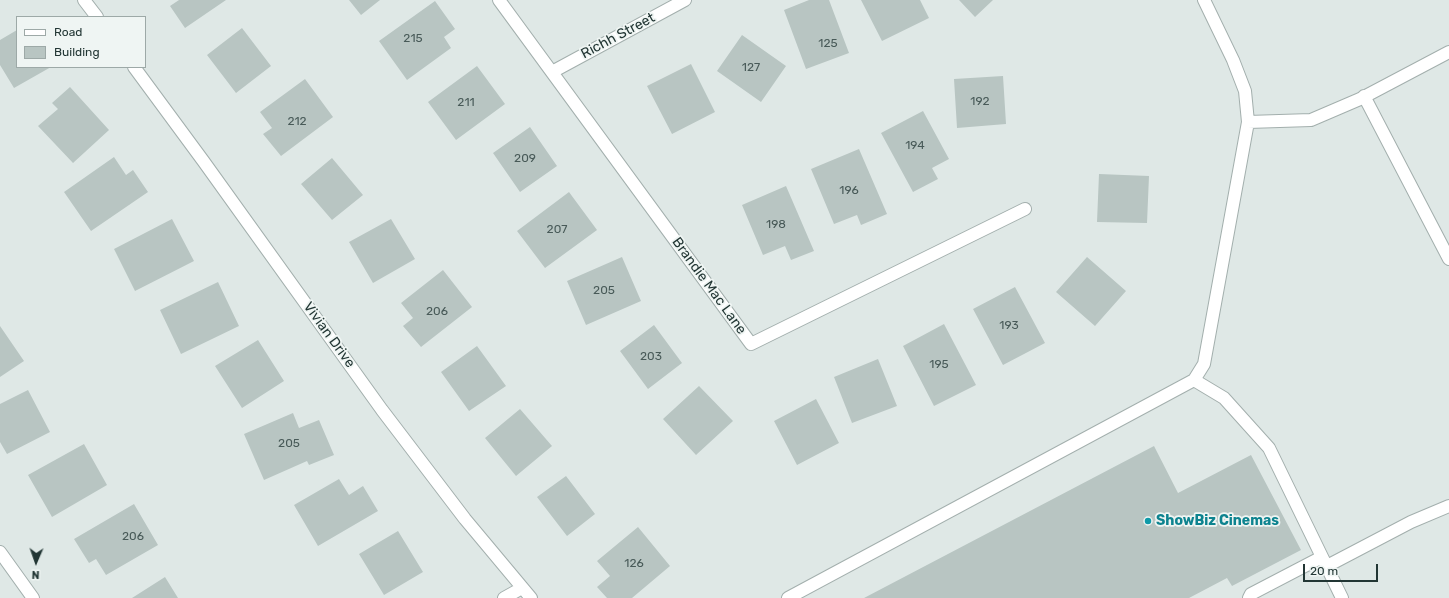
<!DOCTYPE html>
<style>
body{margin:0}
#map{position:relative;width:1449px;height:598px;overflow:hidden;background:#dfe8e6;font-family:Rubik,sans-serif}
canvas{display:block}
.legend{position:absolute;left:16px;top:16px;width:130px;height:52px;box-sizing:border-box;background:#eff5f3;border:1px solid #9da9a7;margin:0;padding:5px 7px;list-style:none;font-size:12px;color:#223634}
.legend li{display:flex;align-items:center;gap:8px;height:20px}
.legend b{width:20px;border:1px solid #9da9a7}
.north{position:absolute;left:16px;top:542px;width:40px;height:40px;-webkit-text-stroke:3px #eff5f3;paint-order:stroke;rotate:182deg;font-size:11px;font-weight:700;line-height:16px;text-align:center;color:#223634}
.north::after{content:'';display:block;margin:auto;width:14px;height:18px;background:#223634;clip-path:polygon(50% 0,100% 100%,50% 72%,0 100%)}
.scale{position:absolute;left:1303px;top:564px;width:75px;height:18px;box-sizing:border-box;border:2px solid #223634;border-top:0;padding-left:5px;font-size:12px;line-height:14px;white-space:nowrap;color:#223634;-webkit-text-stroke:3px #eff5f3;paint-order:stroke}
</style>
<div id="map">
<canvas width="1449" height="598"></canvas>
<ul class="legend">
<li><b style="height:5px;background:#fff"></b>Road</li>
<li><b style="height:11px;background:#b8c5c2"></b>Building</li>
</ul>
<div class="north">N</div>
<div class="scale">20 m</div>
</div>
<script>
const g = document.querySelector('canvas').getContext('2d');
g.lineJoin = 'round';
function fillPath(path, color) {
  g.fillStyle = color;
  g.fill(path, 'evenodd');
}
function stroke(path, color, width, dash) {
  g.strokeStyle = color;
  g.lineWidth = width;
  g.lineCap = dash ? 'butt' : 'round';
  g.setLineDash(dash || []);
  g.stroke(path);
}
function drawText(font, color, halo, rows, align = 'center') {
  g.font = font + ' Rubik,sans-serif';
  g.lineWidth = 3.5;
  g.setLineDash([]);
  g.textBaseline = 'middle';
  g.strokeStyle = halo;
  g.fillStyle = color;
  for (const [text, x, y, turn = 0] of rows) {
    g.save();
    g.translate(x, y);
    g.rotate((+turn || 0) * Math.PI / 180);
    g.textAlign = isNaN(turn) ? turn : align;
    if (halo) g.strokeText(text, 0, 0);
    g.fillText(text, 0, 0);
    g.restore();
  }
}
fillPath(new Path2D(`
 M179,0h47l-41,28 -15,-22z
 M349,0h31l-19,15z
 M809,0h20l20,53 -43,16 -22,-59z
 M861,0h59l9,18 -47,23z
 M959,0h34l-18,17z
 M435,1l20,28 -11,8 7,11 -44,32 -28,-39z
 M242,28l29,38 -35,27 -29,-38z
 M17,30v37h34l-37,21 -14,-23v-25z
 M742,35l44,31 -25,36 -44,-31z
 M691,64l24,48 -43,22 -25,-48z
 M477,66l28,38 -49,36 -28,-38z
 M1003,76l3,48 -49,4 -3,-49z
 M305,79l28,38 -52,39 -18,-22 9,-6 -12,-16z
 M70,87l39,43 -36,33 -35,-37 20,-17 -6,-6z
 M923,111l26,48 -17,9 6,11 -25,13 -32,-59z
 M530,127l27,39 -37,26 -27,-39z
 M859,149l28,65 -26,11 -4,-10 -23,9 -23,-55z
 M114,157l12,18 7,-5 15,22 -57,39 -27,-39z
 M332,158l31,37 -31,25 -31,-36z
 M1099,174l50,2 -2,47 -50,-1z
 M786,186l28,65 -23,9 -6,-14 -22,9 -21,-50z
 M569,192l28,38 -52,38 -28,-37z
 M172,219l22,42 -59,30 -21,-42z
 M391,219l24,40 -42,24 -24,-41z
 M622,257l19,44 -55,24 -19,-44z
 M1087,257l39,34 -31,35 -39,-34z
 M443,270l29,37 -51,40 -18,-21 10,-8 -12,-15z
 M218,282l21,44 -58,28 -21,-44z
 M1015,287l30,56 -42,22 -30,-56z
 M944,324l32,61 -42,21 -31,-60z
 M654,325l28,38 -34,26 -28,-38z
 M0,326l24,35 -24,16z
 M258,340l26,41 -42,27 -27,-42z
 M477,346l29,40 -37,25 -28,-39z
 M878,359l19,47 -45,17 -18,-46z
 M699,386l34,35 -37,34 -33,-36z
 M28,390l22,42 -43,22 -7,-12v-38z
 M816,399l23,44 -42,22 -23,-44z
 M520,409l32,37 -36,30 -31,-38z
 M293,413l6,15 20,-8 15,35 -25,10 -2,-4 -43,19 -20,-46z
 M84,444l23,41 -55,32 -24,-42z
 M1154,446l24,47 73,-38 50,95 -69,36 -5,-8 -38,20h-325z
 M566,476l29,38 -28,22 -30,-39z
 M339,479l10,16 14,-9 15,25 -60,35 -24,-41z
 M134,504l24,41 -52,30 -10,-16 -7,4 -15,-24z
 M638,527l32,39 -38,32h-25l-10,-11 13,-11 -13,-15z
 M398,531l25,41 -39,23 -25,-41z
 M165,577l13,21h-46z`), '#b8c5c2');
const service = new Path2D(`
 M1204,0l29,60 12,31 3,31
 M1364,96l85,163
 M1194,380l30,18 45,50 73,150
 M1327,566l84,-44 38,-16
 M788,598l406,-218 10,-16 44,-242 63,-2 49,-21 89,-47
 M1249,598l2,-4 71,-37`);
const minor = new Path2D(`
 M84,0l13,17
 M499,0l252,344 274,-135
 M134,67l70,95 178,248 83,109 66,79
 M552,72l133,-72
 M0,552l33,46
 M504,598l18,-10`);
stroke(service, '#a3afad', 14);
stroke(minor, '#a3afad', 14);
stroke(service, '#fff', 12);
stroke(minor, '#fff', 12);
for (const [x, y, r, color] of [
 [1148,521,4,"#0f9aa8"]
]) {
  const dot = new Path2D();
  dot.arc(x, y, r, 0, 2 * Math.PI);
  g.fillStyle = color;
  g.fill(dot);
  stroke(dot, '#eff5f3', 1.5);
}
drawText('12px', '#485a58', null, [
 ["215",413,39],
 ["125",828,44],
 ["127",751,68],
 ["192",980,102],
 ["211",466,103],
 ["212",297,122],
 ["194",915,146],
 ["209",525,159],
 ["196",849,191],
 ["198",776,225],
 ["207",557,230],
 ["205",604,291],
 ["206",437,312],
 ["193",1009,326],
 ["203",651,357],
 ["195",939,365],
 ["205",289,444],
 ["206",133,537],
 ["126",634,564]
]);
drawText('14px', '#223634', '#eff5f3', [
 ["Richh Street",618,36,-28],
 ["Brandie Mac Lane",709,286,54],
 ["Vivian Drive",329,335,54]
]);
drawText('bold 14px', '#0d838f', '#eff5f3', [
 ["ShowBiz Cinemas",1156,521]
], 'left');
</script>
